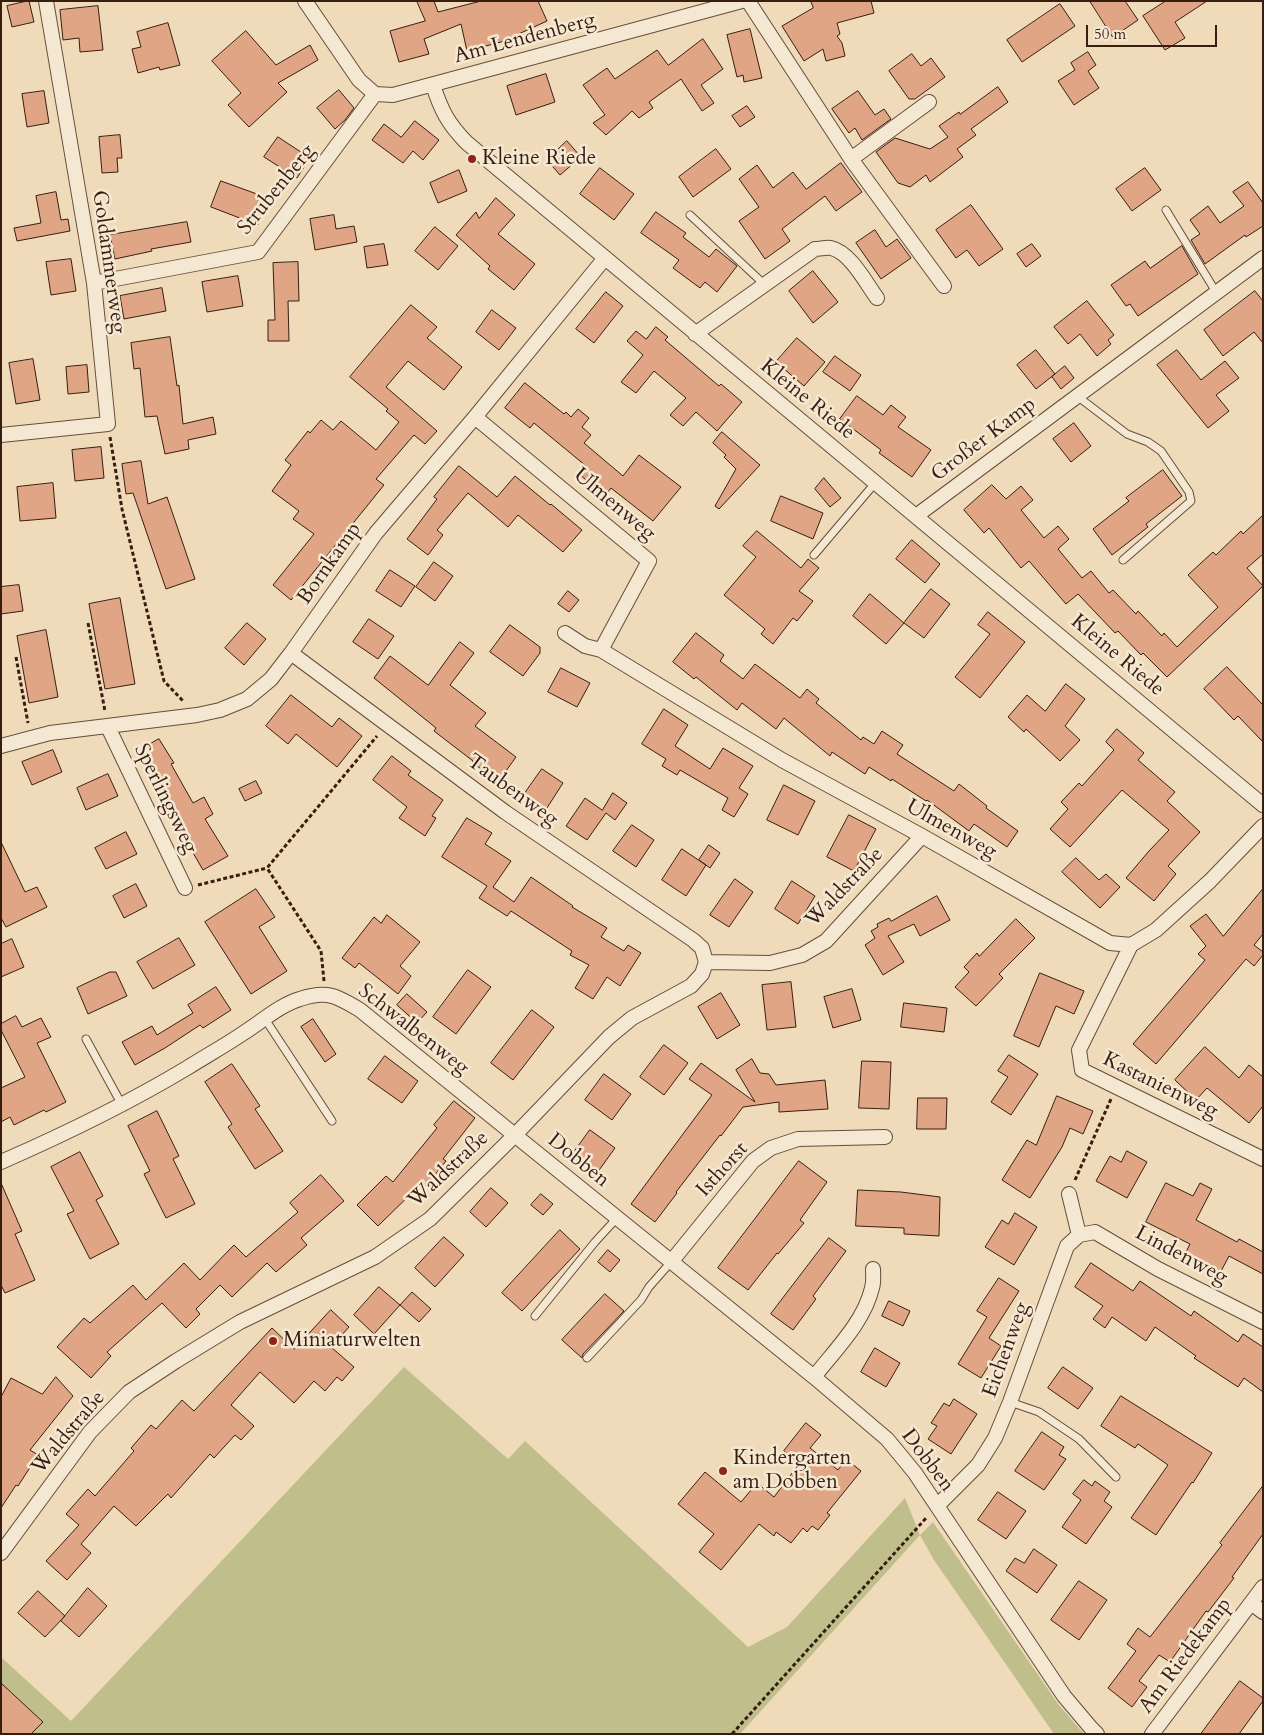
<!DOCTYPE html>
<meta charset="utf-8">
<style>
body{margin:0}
#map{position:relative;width:1264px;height:1735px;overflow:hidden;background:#efdbba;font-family:Cardo,serif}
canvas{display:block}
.frame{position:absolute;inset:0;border:2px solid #381d11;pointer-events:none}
.scale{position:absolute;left:1086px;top:25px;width:131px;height:22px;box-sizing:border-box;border:2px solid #381d11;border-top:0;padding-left:6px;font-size:15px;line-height:18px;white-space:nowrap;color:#381d11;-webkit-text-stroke:4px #f5e8d2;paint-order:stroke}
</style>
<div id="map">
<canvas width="1264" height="1735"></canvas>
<div class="frame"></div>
<div class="scale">50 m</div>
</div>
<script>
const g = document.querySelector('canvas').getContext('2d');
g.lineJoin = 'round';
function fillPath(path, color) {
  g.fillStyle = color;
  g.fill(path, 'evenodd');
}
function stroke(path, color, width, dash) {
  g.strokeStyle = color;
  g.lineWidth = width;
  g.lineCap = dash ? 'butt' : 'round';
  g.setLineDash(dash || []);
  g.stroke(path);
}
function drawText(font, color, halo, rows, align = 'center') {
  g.font = font + ' Cardo,serif';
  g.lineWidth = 5;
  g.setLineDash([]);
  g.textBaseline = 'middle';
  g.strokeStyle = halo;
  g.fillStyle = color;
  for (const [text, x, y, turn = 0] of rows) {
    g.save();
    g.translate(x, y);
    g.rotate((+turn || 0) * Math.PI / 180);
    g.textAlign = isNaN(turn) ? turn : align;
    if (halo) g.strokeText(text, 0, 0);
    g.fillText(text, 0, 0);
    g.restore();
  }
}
fillPath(new Path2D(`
 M404,1367l104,92 17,-18 223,206 39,-20 118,-129 15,37 13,-13 125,182 26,30h-30l-120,-174 -14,-25 -180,199h-739v-77l70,64z`), '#c0be8b');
const building = new Path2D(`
 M29,1l5,21 -22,5 -5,-21z
 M417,1h17l4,11 43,-11h57l9,20 -46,21 -34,9 -6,-27 -37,15 5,15 -30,8 -9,-31 35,-10z
 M811,1h60l3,12 -37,10 3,11 -3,2 5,7 3,13 -19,5 -3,-12 -19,12 -22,-35 31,-18z
 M1090,1h35l13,19 -25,17z
 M1166,1h41l-32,21 10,16 -20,12 -22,-34z
 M1060,4l15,22 -53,36 -15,-22z
 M98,6l5,44 -23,2 -1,-14 -16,2 -3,-30z
 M168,23l12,42 -20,5 -1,-3 -21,6 -6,-24 9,-2 -4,-15z
 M750,29l12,49 -18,4 -1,-7 -6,2 -10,-42z
 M246,31l30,34 34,-20 8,15 -40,23 9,9 -38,35 -21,-22 13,-12 -29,-32z
 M703,39l20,30 -22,16 13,18 -12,8 -21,-32 -32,23 4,6 -14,10 -7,-7 -26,24 -13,-12 12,-8 -22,-30 24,-17 8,11 42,-29 11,15z
 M1088,52l8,13 -8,6 11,17 -25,17 -16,-24 17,-11 -4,-7z
 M912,54l9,12 10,-8 14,19 -30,22h-6l-20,-28z
 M546,74l9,28 -39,13 -9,-29z
 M998,87l10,15 -37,27 5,6 -19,14 6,8 -33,25 -4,-7 -16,12 -12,-4 -22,-31 19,-14 35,11 18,-12 -9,-11 20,-14 1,2z
 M339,90l15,18 -9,12 -10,9 -18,-21z
 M44,91l5,32 -22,4 -5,-33z
 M858,91l17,24 9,-6 7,10 -29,21 -7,-12 -6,5 -17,-24z
 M747,106l8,11 -15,10 -8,-11z
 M415,121l24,19 -16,20 -10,-9 -10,12 -31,-23 12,-16 17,13z
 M120,135l2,23h-5l1,14 -16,1 -3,-36z
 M278,137l32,21 -13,20 -33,-21z
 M567,141l14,16 -21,18 -13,-15z
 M716,149l15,20 -38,28 -14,-20z
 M841,163l21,29 -26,19 -11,-15 -43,33 8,12 -25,18 -26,-38 20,-14 -20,-28 18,-14 16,23 20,-16 13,17z
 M600,168l34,26 -20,26 -34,-26z
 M1145,168l16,22 -29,21 -16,-22z
 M459,170l8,21 -29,12 -8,-20z
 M221,181l47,17 -10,27 -47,-18z
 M1248,182l15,21v23l-17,11 -1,-2 -40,29 -14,-24 9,-6 -10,-14 18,-14 12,17 24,-17 -11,-14z
 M56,192l5,28 7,-1 2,12 -53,10 -3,-13 27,-5 -5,-27z
 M496,198l19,17 -17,19 37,30 -21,26 -26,-21 2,-3 -34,-31 20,-23 3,6z
 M971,205l32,44 -24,17 -12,-16 -11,8 -20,-28z
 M656,212l30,21 -3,4 26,20 7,-8 21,17 -20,26 -12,-10 -5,6 -27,-20 6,-8 -38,-27z
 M334,215l2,14 18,-3 3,16 -42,8 -5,-31z
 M187,222l4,20 -40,7 1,2 -37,8 -5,-24z
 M435,227l23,19 -20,24 -23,-19z
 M875,230l11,17 11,-8 14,19 -30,21 -25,-36z
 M384,244l4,21 -21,3 -3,-21z
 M1032,244l9,12 -15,11 -9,-13z
 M1182,246l16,28 -60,42 -8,-12 -4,2 -15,-21 34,-24 5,7z
 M71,259l5,32 -25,4 -5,-33z
 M298,262l1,39h-11l1,40h-21v-21h7l-2,-57z
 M813,271l25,31 -25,21 -24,-32z
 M238,276l5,30 -36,6 -5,-30z
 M162,288l4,23 -42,8 -4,-23z
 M1255,291l8,10v42l-9,-11 -31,24 -19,-26z
 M606,292l17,14 -29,37 -18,-14z
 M1087,301l27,34 -6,5 3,4 -14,12 -17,-22 -12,10 -14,-17z
 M411,305l26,22 -10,11 35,29 -18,23 -36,-29 -22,26 51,44 -12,13 -11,-9 -38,44 8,6 -93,115 -18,-15 41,-51 -21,-15 6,-8 -27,-20 19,-26 -6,-5 23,-29 2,2 11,-13 12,10 8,-9 35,29 23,-28 -13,-11 2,-2 -38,-32z
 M492,310l24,18 -17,22 -23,-18z
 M656,327l12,10 -3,3 54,46 2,-2 21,18 -25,29 -21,-19 -13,14 -13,-11 16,-17 -32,-27 -18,22 -15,-11 22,-27 -16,-14 9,-10 10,8z
 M170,337l7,49 2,-1 4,39 30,-7 3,17 -28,6 1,9 -24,5 -8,-38 -12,1 -5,-49 -6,1 -3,-26z
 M797,338l28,24 -21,24 -28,-24z
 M1036,350l19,24 -19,15 -19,-24z
 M1177,350l24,30 24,-19 14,17 -23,17 13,16 -21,17 -51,-63z
 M835,356l26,19 -11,16 -27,-19z
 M33,359l7,41 -24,4 -7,-41z
 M87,365l2,27 -21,2 -2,-27z
 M1065,366l9,12 -13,11 -9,-12z
 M525,383l39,31 2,-2 5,5 7,-8 11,9 -7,9 9,8 -7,8 39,33 16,-21 42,32 -28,34 -42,-33 -6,8 -26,-22 7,-8 -52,-43 -4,5 -25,-20z
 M857,396l26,19 8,-10 15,12 -8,10 33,23 -19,27 -33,-24 2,-3 -41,-31z
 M1074,423l17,23 -20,16 -18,-23z
 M722,432l38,33 -41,44 -4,-3 21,-37 -12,-12 2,-2 -13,-12z
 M101,447l3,31 -29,3 -3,-31z
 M141,461l7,43 19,-7 28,82 -29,10 -33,-96 -7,1 -4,-30z
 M459,466l38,31 18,-21 35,29 1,-1 31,26 -19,22 -45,-37 -10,12 -40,-34 -31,37 6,5 -15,20 -21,-16 30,-40 -3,-2z
 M1163,470l19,26 -36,28 2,3 -36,28 -19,-26 36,-28 -3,-3z
 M824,478l17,20 -11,9 -15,-18z
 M53,483l3,35 -36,3 -3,-34z
 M992,485l14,14 15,-13 12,14 -12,10 23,28 14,-12 11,13 -11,10 24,29 9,-7 18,22 4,-3 23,24 2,-3 24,25 2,-3 13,14 41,-40 -30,-32 25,-23 3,3 25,-24 2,3 20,-19v39l-16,14 16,18 -96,91 -24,-24 -2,2 -23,-24 -3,2 -37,-39 -12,10 -37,-43 -8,7 -32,-40 -5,5 -20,-23z
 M781,496l42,17 -10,26 -42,-18z
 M757,531l44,37 7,-9 11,9 -20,23 14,10 -16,20 -4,-3 -20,26 -12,-10 4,-5 -41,-34 32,-38 -13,-11z
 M912,540l28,24 -15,19 -29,-24z
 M434,562l19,14 -18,25 -19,-14z
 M390,570l25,16 -14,21 -25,-16z
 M19,585l4,26 -22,3v-27z
 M931,589l19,15 -26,34 -20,-15z
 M568,591l11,9 -10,12 -11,-8z
 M870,594l34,29 -18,21 -33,-28z
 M120,598l15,86 -30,5 -16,-85z
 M988,612l37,30 -45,56 -25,-21 35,-43 -12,-9z
 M369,619l25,17 -16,23 -25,-17z
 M247,623l19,16 -22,26 -19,-17z
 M510,625l30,22v6l-17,23 -33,-24z
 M46,630l12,67 -29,6 -12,-67z
 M696,633l28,22 -4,6 23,18 12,-15 45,34 7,-9 12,10 -3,4 45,37 2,-3 11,7 8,-13 21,14 -6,9 57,37 5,-7 28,22 -1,2 32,23 -11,16 -33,-23 -5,7 -42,-31 -1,1 -34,-22 -1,2 -22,-14 -4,7 -33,-22 -2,4 -46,-38 -8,11 -34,-26 -5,7 -41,-33 -2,2 -21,-17z
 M460,642l14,11 -24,32 36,28 -11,13 41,31 -18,25 -26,-20 1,-1 -39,-30 2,-3 -62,-50 16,-22 38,29z
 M1227,667l36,38v37l-25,-26 -4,4 -30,-31z
 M561,668l29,15 -13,24 -29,-15z
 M1066,684l19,15 -20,27 15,14 -20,21 -34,-32 -2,3 -16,-15 19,-22 18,16z
 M291,695l41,32 7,-9 23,18 -25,31 -41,-33 -8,10 -22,-18z
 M664,709l24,16 -13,21 35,23 13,-21 30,18 -14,22 9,6 -14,23 -12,-7 6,-12 -48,-28 -3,5 -15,-9 4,-7 -24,-15z
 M1117,729l27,24 -6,7 37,32 -8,9 33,31 -32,34 8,8 -22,27 -28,-23 23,-27 20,-21 -47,-40 -52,57 -20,-18 18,-20 -7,-7 18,-19 3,3 32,-36 -8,-8z
 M159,739l15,24 -3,1 22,39 11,-6 9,17 -8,5 23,37 -25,14 -43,-74 8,-4 -26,-43z
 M53,750l9,22 -30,13 -10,-23z
 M392,756l19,15 -3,4 35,25 -11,16 4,2 -11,18 -26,-18 8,-11 -34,-27z
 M542,769l21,14 -18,28 -22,-15z
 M108,774l10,22 -32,14 -9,-22z
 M256,781l6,12 -17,8 -6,-12z
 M784,785l31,16 -17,34 -31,-15z
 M613,793l14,10 -12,17 -9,-7 -19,27 -21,-14 19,-28 17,12z
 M849,815l27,14 -22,42 -27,-14z
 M467,818l25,15 -7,11 26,17 -18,26 21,15 17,-25 42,29 -1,1 35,21 -6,9 23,14 4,-6 13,8 -21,33 -13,-9 -14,22 -18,-11 14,-23 -19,-10 2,-4 -61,-40 -4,5 -28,-18 8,-12 -45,-29z
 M632,825l22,15 -18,27 -23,-16z
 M126,832l11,22 -31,15 -11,-21z
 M1,842l24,50 12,-5 10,20 -41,20 -5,-9z
 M709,845l11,8 -10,15 -11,-8z
 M682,849l24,16 -20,31 -24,-16z
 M1076,858l23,22 7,-6 14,13 -20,21 -38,-36z
 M735,879l18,13 -24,35 -19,-12z
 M792,881l23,15 -17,28 -23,-15z
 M136,884l11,22 -23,12 -11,-22z
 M256,889l19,28 -16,10 28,44 -36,23 -46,-72z
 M1263,889v45l-9,11 9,7v3l-9,11 -8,-7 -90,105 -23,-20 72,-84 -7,-6 8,-8 -16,-20 16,-12 17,22z
 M937,896l13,24 -30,16 -6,-12 -26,12 16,26 -21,13 -18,-30 10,-7 -4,-7 7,-4 -1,-3 12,-6 2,3z
 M387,915l33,27 -20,24 11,10 -13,18 -39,-31 -4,5 -13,-10 32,-41 7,6z
 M1016,919l19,19 -36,36 4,4 -27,28 -21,-19 14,-15 -5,-5 13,-14 2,3z
 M179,938l16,27 -42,24 -16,-27z
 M12,939l12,28 -23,10v-33z
 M468,970l23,17 -35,47 -23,-17z
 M110,972h6l11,24 -39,18 -11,-26z
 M1040,973l44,18 -10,23 -18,-8 -17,41 -25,-11z
 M791,982l5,45 -29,3 -5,-45z
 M216,987l15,23 -28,18 -3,-3 -35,23 -30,17 -13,-23 30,-16 5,9 36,-22 -5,-8z
 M852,989l9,31 -28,8 -9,-31z
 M721,993l19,32 -23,14 -19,-32z
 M407,994l20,18 -10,11 -20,-18z
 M904,1003l43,5 -3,24 -43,-5z
 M532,1010l22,17 -41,53 -22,-17z
 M16,1016l6,11 19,-9 10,19 -14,6 29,59 -20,10 -2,-2 -30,15 -4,-8 -9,5v-34l24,-11 -24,-47v-6z
 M313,1019l23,35 -11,8 -24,-35z
 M664,1045l24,18 -24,32 -24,-18z
 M1205,1047l34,31 10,-13 14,12v29l-14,17 -42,-35 -11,12 -21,-20z
 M1009,1055l29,19 -27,41 -20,-13 17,-25 -10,-6z
 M385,1056l33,25 -16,22 -34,-24z
 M752,1059l8,14 9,1 7,11 49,-5 3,29 -49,3v-10l-36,5 -22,29 -1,-1 -44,57 1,1 -22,29 -24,-18 81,-109 -23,-16 12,-16 54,39 -19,-32z
 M862,1061l29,1 -2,47 -30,-1z
 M232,1064l28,42 -5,3 28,42 -28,18 -27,-42 4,-3 -27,-42z
 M604,1074l27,20 -19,26 -27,-20z
 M1057,1096l36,15 -10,23 -13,-6 -8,19 -32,51 -28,-18 25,-40 9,5z
 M918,1098h29l-1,31h-29z
 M454,1101l21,17 -32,41 3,2 -20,25 -4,-3 -44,43 -21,-21 29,-29 7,6 44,-54 -3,-3z
 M157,1111l22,45 -6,3 22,45 -29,14 -22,-44 6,-3 -22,-45z
 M590,1130l25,18 -18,25 -25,-18z
 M1127,1151l20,11 -20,36 -31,-17 14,-25 11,6z
 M80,1152l23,44 -7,4 23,44 -29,15 -23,-45 7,-3 -23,-44z
 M799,1161l28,21 -27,38 4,3 -26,31 -1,-1 -29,37 -30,-22z
 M321,1175l23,26 -43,37 6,7 -31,27 -9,-9 -35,34 -12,-12 -24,24 4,5 -14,14 -24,-25 -55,49 4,4 -20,22 -34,-31 27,-29 6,5 43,-38 13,15 38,-37 16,17 34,-35 12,12 52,-45 -8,-9z
 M1,1183l21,48 -7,3 20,46 -30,13 -4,-8z
 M1166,1183l27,13 7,-13 12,6 -16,31 41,22 2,-3 24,13v22l-34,-18 -10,19 -35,-19 6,-12 -44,-22z
 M491,1188l17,15 -22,24 -16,-15z
 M858,1190l43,2 39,5 -1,39 -35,-2v-6l-48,-2z
 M541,1194l12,10 -10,11 -12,-10z
 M1015,1213l22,14 -23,38 -29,-18 17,-27 6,4z
 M560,1230l20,19 -58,62 -20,-18z
 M444,1237l20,18 -29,32 -20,-19z
 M829,1238l17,13 -33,45 3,3 -23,31 -22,-16z
 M608,1250l12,10 -10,12 -12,-10z
 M1091,1263l42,28 7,-10 51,35 3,-5 44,31 5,-8 20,13v45l-19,-14 -6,9 -44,-29 2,-2 -41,-29 -9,14 -34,-24 -7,11 -12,-9 10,-13 -28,-19z
 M999,1278l20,13 -30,47 12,8 -20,32 -23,-14 29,-47 -10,-6z
 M379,1287l21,18 12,-13 19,17 -12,13 -19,-17 -26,29 -20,-19z
 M605,1294l19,17 -41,43 -1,4 -20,-18z
 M889,1301l21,10 -7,15 -21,-10z
 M331,1310l18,17 -18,20 23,20 -12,14 -5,-4 -12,14 -11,-10 -20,22 -34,-31 -29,33 23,21 -13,14 -6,-5 -21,23 -4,-4 -39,44 -3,-4 -32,32 -22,-20 -33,38 10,9 -24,27 -21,-19 33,-36 -13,-11 22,-25 7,7 39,-45 -3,-3 20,-23 5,4 26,-29 12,11 78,-83 22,21z
 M875,1348l25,15 -14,24 -25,-15z
 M1063,1367l30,21 -15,21 -30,-21z
 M56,1377l17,19 -43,54 8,5 -20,31 -2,-1 -15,23v-111l10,-19 31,16z
 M1121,1396l91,57 -19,30 -1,-1 -36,53 -25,-17 37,-53 -30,-21 -3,4 -34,-22z
 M954,1399l23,15 -26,40 -23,-15 9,-13 -6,-3 13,-20 5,3z
 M806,1423l15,12 -11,13 28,22 8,-11 15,12 -34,42 3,2 -12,15 -6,-4 -5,6 -4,-4 -12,15 -15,-11 -2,4 -15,-12 -38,46 -22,-18 15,-18 -36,-30 27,-32 36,30 16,-19 17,14 25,-33 -15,-13z
 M1042,1432l22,15 -5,8 7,4 -22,31 -29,-19z
 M1084,1480l8,6 3,-5 15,11 -6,9 8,6 -26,37 -24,-17 19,-27 -8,-6z
 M1263,1486v48l-31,43 2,1 -26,34 -2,-1 -36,51 -11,-7 -20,26 8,6 -15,20 -24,-19 28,-37 -9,-7 11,-16 12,9 72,-92 -2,-2z
 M998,1492l28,19 -20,28 -28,-19z
 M1034,1549l23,16 -20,28 -31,-22 9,-13 9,5z
 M1079,1581l28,19 -28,40 -28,-20z
 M88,1588l19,18 -28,31 -18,-16z
 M38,1591l27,25 -20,21 -27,-24z
 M1240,1681l23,17v3l-24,33h-38z
 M1,1683l42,39 -12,12h-30z`);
fillPath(building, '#e0a585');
stroke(building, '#381d11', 1);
const service = new Path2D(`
 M1166,210l50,82
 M690,215l75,70
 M1077,396l50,38 21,8 13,9 28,41 2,9 -68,59
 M814,555l62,-73
 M265,1019l67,102
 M86,1039l36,66
 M535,1316l60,-74 22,-24
 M587,1358l54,-58 8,-13 22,-25
 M1010,1402l29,10 40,27 37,38`);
const minor = new Path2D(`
 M305,1l54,79 16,14 18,1 349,-94
 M748,1l103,158 78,-57
 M433,85c8,25 15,39 34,58l796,662
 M851,159l93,127
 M94,283l164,-31 117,-158
 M695,334l120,-85c5,0 11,-2 16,-1 19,4 35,35 46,50
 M475,417l174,144 -48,89 181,110 140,76 188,107 21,2 25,-15 54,-49 53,-55
 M1,435l107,-11 -14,-141 -48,-282
 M916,516l347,-258
 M565,633l20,13 16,4
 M291,653l214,159 188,128 9,8 4,14
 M108,727l77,161
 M1,746l49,-13 147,-18 23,-5 27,-11 24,-20 20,-26 85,-120 99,-116 130,-159
 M1131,945l-52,105 3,20 181,89
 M706,962l64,1 32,-8 24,-14 96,-105
 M1,1162c64,-28 126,-58 186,-94 19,-12 39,-23 58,-36 17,-11 35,-27 55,-33 27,-9 37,-3 60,11l454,367 73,62 28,34 149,223 27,32 6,6
 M1079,1235l16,-3 63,37 105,53
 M671,1262l82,-101 18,-13 27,-9 87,-2
 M814,1377c21,-27 50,-55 58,-89 2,-6 1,-13 1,-19
 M937,1506l41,-41 17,-27 15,-36 57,-156 12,-11 -10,-41
 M1,1553l89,-121 39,-40 47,-31 64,-39 135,-65 55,-38 84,-83 95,-99 23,-19 59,-32 11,-12 4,-12
 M1251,1603l12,9
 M1152,1734l111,-147`);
stroke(service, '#664c3b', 9);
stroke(minor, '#664c3b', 16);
stroke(new Path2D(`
 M110,437l12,72 42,172 20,21
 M88,623l17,88
 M16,657l12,66
 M198,885l69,-17
 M324,981l-3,-30 -54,-83 110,-132
 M1075,1180l36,-81
 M732,1734l195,-217`), '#381d11', 3, [4, 2.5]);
stroke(service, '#f5e8d2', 7);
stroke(minor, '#f5e8d2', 14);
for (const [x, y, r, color] of [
 [472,159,5,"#8f2418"],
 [273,1341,5,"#8f2418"],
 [723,1471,5,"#8f2418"]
]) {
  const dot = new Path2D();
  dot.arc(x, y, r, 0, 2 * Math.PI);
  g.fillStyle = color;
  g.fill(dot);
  stroke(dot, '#f5e8d2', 2);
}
drawText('21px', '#381d11', '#f5e8d2', [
 ["Am Lendenberg",525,39,-15],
 ["Strubenberg",277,190,-51],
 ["Goldammerweg",108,262,82],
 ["Kleine Riede",807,400,39],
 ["Großer Kamp",984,440,-37],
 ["Ulmenweg",614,505,40],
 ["Bornkamp",330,564,-55],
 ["Kleine Riede",1117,656,40],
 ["Taubenweg",512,791,36],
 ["Sperlingsweg",165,799,64],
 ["Ulmenweg",951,830,29],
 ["Waldstraße",845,888,-46],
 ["Schwalbenweg",413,1030,38],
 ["Kastanienweg",1160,1086,26],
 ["Dobben",578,1161,39],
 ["Waldstraße",449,1170,-43],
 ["Isthorst",723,1170,-48],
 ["Lindenweg",1181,1256,28],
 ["Eichenweg",1007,1350,-70],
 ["Waldstraße",69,1433,-50],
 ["Dobben",927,1461,53],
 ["Am Riedekamp",1186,1656,-53]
]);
drawText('21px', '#381d11', '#f5e8d2', [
 ["Kleine Riede",482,159],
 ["Miniaturwelten",283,1341],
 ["Kindergarten",733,1459],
 ["am Dobben",733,1483]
], 'left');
</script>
